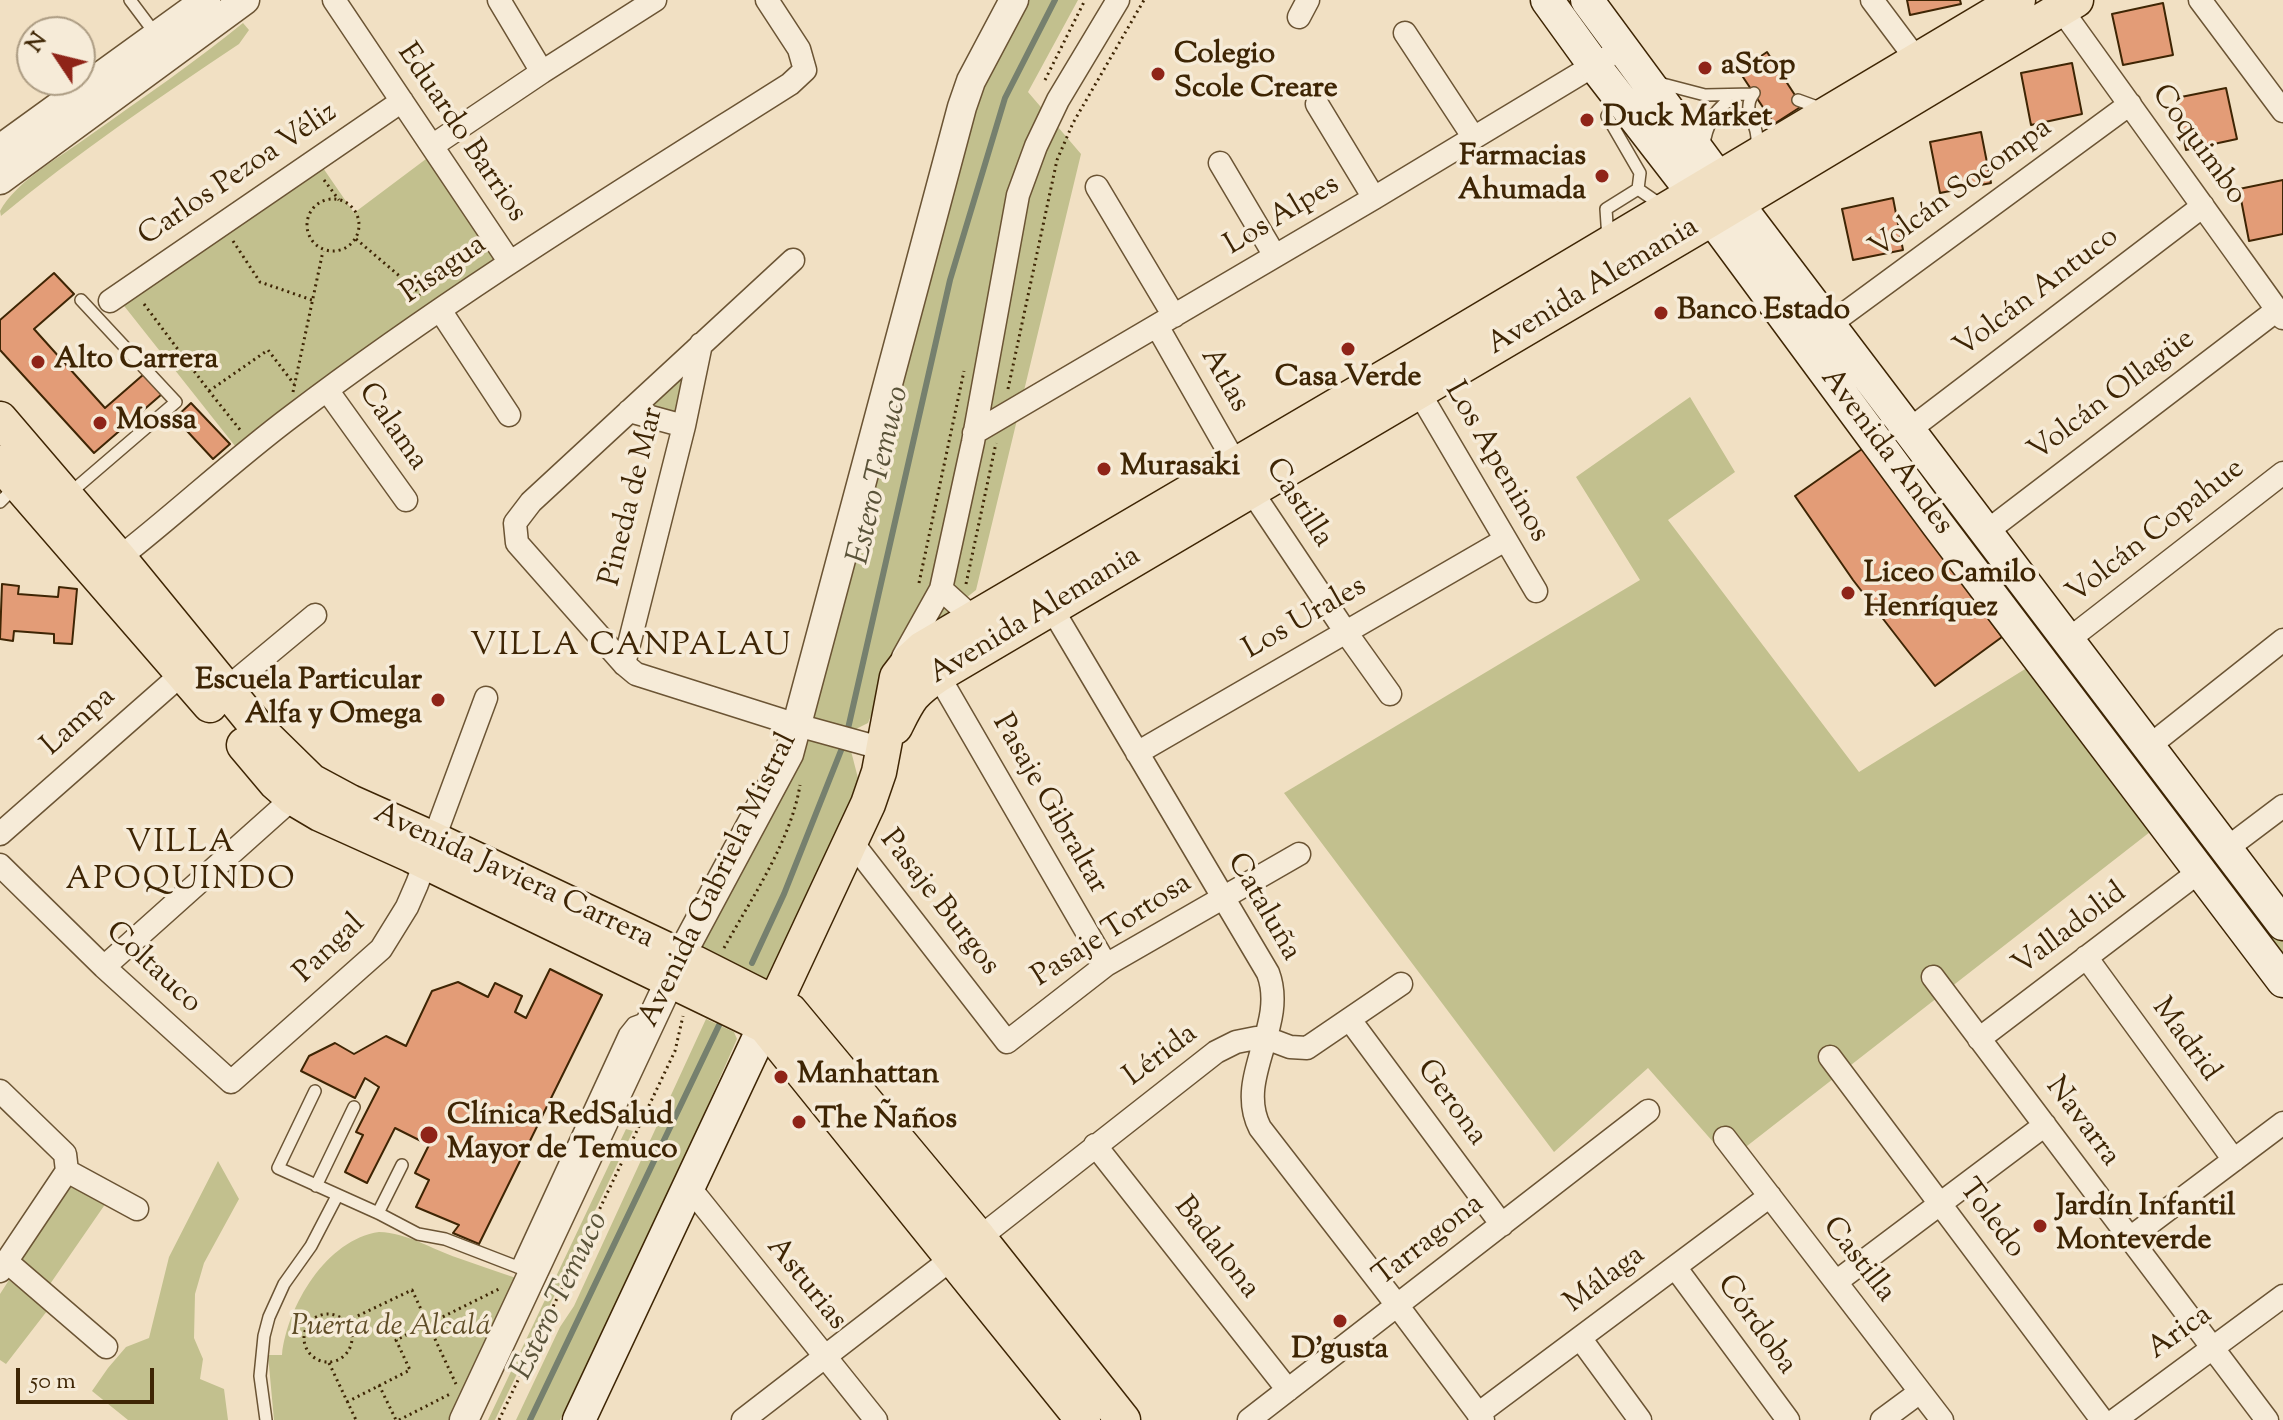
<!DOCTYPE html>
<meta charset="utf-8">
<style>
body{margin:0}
#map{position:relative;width:2283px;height:1420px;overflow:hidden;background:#f1e0c3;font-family:"Sorts Mill Goudy",serif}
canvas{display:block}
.north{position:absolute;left:16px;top:16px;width:80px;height:80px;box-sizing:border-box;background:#f6ebd8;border:2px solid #ac9c83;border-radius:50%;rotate:305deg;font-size:22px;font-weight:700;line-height:32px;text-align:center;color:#3e2504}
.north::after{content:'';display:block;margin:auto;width:28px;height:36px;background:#8f2418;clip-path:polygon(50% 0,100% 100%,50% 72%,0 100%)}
.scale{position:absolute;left:16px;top:1368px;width:138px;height:36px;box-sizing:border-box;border:4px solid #3e2504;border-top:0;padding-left:10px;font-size:24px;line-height:28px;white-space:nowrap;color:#3e2504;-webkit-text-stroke:6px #f6ebd8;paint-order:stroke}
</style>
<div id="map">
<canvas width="2283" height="1420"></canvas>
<div class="north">N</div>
<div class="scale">50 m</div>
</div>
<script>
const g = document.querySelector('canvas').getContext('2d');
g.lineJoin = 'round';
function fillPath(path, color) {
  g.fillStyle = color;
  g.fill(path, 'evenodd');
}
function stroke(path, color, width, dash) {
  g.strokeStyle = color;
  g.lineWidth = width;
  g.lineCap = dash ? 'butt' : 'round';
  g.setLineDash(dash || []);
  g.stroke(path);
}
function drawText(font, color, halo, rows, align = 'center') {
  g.font = font + ' "Sorts Mill Goudy",serif';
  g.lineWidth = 7;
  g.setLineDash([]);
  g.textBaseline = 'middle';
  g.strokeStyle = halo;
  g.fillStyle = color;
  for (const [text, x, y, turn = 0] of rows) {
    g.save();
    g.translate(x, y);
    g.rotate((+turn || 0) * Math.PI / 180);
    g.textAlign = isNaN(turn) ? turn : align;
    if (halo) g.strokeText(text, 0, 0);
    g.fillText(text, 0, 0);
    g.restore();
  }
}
fillPath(new Path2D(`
 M1027,0h51l-50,92 53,62 -105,436 -80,64 -28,69 -12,6 -49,-13 169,-615z
 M243,23l6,7 -10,14c-82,55 -162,109 -238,172l-1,-5c16,-30 62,-55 89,-75 52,-37 105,-73 154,-113z
 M430,156l70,104 -261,191 -118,-149 200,-137 33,48z
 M695,362l-15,53 -35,-8z
 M1690,397l45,75 -67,48 191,252 171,-106 120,166 -421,328 -81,-92 -94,84 -270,-359 356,-213 -64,-103z
 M1966,526l317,414v25l-325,-433z
 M808,739l43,12 8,31 -6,25 -91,180 -63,-32 4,-14z
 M706,1019l28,13 3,7 -56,127 -121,254h-44l44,-93 14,-21z
 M626,1129l7,2 -138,289h-7z
 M218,1161l21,38 -35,64 -9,31 -1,44 9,21 -3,20 24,10 4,31h-100l-36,-29 16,-23 18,-21 23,-9 20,-81z
 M73,1184l33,19 -58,84 -28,-25z
 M379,1232c29,1 52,17 79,26 20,7 40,14 61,21l-65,141h-180l-6,-65h14c5,-49 45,-116 97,-123z
 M9,1280l38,31 -41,53 -6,-4v-66z`), '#c2c08e');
stroke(new Path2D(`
 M847,733l103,-453 55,-182 50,-98
 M752,963l32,-69 60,-151
 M530,1420l191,-399`), '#76806e', 6);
const building = new Path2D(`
 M1907,0h53l1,4 -51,11z
 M2163,3l10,52 -50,10 -11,-51z
 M1767,52l35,54 -28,18 -35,-53z
 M2072,63l10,51 -51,11 -10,-52z
 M2226,88l11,51 -51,11 -10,-52z
 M1981,132l10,51 -51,10 -10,-51z
 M2283,180v54l-34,7 -10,-52z
 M1893,198l10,52 -50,10 -11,-51z
 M54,273l20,21 -40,35 71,79 39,-34 18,20 -68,59 -94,-103v-30z
 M191,403l39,41 -17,15 -38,-41z
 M1862,449l140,188 -67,49 -82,-106 -58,-84z
 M2,584l17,2 -1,8 40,3 1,-10 18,2 -5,55 -18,-1v-9l-40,-3 -1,10 -13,-2z
 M550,969l52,26 -123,249 -26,-11 6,-8 -43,-18 13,-27 -14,-7 14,-28 -34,-17 -28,55 -22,-11 18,-37 -7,-3 23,-45 -14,-9 -10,20 -54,-27 8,-15 26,-13 19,11 32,-18 20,10 26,-55 26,-9 30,15 7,-14 27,13 -7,16 11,6z`);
fillPath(building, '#e39c77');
stroke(building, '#3e2504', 2);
const service = new Path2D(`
 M130,0l27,36
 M1659,83l46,12 48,-1
 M1754,93c-15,20 8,29 2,56
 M1798,100l22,8
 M1616,101l-9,15 33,57 -2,16
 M1703,149c3,-22 11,-42 31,-51
 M1638,189l26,18
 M1608,239l-2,-30 32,-20
 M70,493l106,-91 -95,-102
 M0,502l15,-15
 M315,1091l-37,77 100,45 40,21 27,5 88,34
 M316,1186l38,-79
 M378,1213l24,-48
 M517,1267l108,-234 8,-10 16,-6
 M266,1420l-6,-44 4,-40 5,-19 15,-33 27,-38 26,-50`);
const minor = new Path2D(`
 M334,0l175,261
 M499,0l43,72
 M1872,0l45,60
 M2200,0l83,111
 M2061,9l222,309
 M1299,17l9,-17
 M1405,33l69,105
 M1317,104l57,94
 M432,146l110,-74 113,-72
 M1220,163l55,93
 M1097,187l77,129
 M793,260l-262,242 -16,21 2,20 107,121 12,10 161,51 87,24
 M110,301l292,-200
 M440,310l69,105
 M1829,325l301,-221
 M1157,326l93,163 95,142 45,63
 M1413,382l123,209
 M327,390l79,110
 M629,411l55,15
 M1909,430l294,-224
 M974,433l400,-235 232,-140
 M1986,532l291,-222
 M119,558c59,-46 113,-97 173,-142 159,-121 329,-225 498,-332l15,-14 -6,-21 -32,-49
 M941,589l33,30
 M1045,597l223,376c20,53 -34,104 -8,155l137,177 86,115
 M2068,640l215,-167
 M903,657l38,-68 32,-147 45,-247 18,-49 22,-46 60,-100
 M624,664l60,-238 17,-82
 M938,675l168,290
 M226,689l89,-74
 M2148,747l135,-107
 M1137,753l368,-213
 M0,834l191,-168
 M851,841l156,201 99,-77 193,-111
 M2226,849l57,-43
 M0,865l104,102 127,115 150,-133 26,-42 10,-23 69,-186
 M2086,957l148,203
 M104,967l189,-169
 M1933,977l334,443
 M1350,1020l152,205
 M1979,1039l221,-168
 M1830,1057l272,363
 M0,1091l65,63 2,17 -67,100
 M1725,1138l217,282
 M1095,1145l193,245
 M67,1171l70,38
 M689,1187l187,233
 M979,1238l237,-186 20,-10 20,-4h10l24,9 17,1 94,-64
 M2130,1238l153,-115
 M6,1261l100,86
 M1675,1267l113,153
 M1836,1282l209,-157
 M1580,1338l60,82
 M1478,1414l292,-218
 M743,1420l211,-163
 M1249,1420l399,-309
 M1882,1420l38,-28
 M2115,1420l168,-124`);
const tertiary = new Path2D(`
 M0,149l206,-149
 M0,180l245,-180
 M464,1420l223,-476 102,-190 173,-647 9,-26 43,-81`);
const secondary = new Path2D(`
 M1547,0l47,65 99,128 245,332 345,456
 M1587,0l149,202 547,722
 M579,1420l196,-417`);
const primary = new Path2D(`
 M0,419l119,139 143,175 49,48 39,21 83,37 262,124 95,48 189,227 144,182
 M0,463l210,242
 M895,727c14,-28 16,-34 43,-52l773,-456 365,-219
 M244,745l32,38 17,15 27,16 91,41 354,171 318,394
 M775,1003l93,-199 11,-32 18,-95 13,-17 12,-11 482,-283 614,-366`);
stroke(service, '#6b5434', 14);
stroke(minor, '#6b5434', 25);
stroke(tertiary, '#6b5434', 31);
stroke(secondary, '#3e2504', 35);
stroke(primary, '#3e2504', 37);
stroke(new Path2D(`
 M1045,80l40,-80
 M324,180l15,20
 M307 225a26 26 0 1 1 52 0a26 26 0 1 1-52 0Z
 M356,239l67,57
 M233,241l27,41 52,18
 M144,304l65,87 32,40
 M1008,389l49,-229 16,-37 71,-123
 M209,391l59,-41 26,34
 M293,392l30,-141
 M919,583l45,-212
 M966,584l30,-141
 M724,948c27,-49 67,-107 76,-163
 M304 1338a24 24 0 1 1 48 0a24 24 0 1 1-48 0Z
 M347,1321l65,-31 44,94
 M329,1363l27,57
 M379,1385l17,35
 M347,1402l63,-32 -14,-30 105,-52
 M399,1420l51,-26
 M499,1420l176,-369 8,-35`), '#3e2504', 3, [2, 4]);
stroke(service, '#f6ebd8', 11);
stroke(minor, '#f6ebd8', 22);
stroke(tertiary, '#f6ebd8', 28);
stroke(secondary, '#f6ebd8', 32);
stroke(primary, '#f1e0c3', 34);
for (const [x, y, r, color] of [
 [1705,68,8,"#8f2418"],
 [1158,74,8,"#8f2418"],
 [1587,120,8,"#8f2418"],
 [1602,176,8,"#8f2418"],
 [1661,313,8,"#8f2418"],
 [1348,349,8,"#8f2418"],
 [38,362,8,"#8f2418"],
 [100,423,8,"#8f2418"],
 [1104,469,8,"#8f2418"],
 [1848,593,8,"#8f2418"],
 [438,700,8,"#8f2418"],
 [781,1077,8,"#8f2418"],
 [799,1122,8,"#8f2418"],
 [429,1135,10,"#8f2418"],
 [2040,1226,8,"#8f2418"],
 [1340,1321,8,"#8f2418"]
]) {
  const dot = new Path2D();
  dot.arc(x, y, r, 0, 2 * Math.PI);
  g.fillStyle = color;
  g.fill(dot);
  stroke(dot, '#f6ebd8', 3);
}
drawText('bold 30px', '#3e2504', '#f6ebd8', [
 ["Colegio",1174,57],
 ["Scole Creare",1174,91],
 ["aStop",1721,68],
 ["Duck Market",1603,120],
 ["Farmacias",1586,159,"right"],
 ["Ahumada",1586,193,"right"],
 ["Banco Estado",1677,313],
 ["Alto Carrera",54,362],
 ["Casa Verde",1348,380,"center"],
 ["Mossa",116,423],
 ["Murasaki",1120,469],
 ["Liceo Camilo",1864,576],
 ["Henríquez",1864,610],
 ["Escuela Particular",422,683,"right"],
 ["Alfa y Omega",422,717,"right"],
 ["Manhattan",797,1077],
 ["Clínica RedSalud",447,1118],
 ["Mayor de Temuco",447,1152],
 ["The Ñaños",815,1122],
 ["Jardín Infantil",2056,1209],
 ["Monteverde",2056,1243],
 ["D'gusta",1340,1352,"center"]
], 'left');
drawText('30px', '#3e2504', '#f6ebd8', [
 ["Eduardo Barrios",460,134,56],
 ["Coquimbo",2197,146,54],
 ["Carlos Pezoa Véliz",239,176,-34],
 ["Volcán Socompa",1962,190,-36],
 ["Los Alpes",1283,217,-31],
 ["Pisagua",445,271,-35],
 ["Avenida Alemania",1594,288,-31],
 ["Volcán Antuco",2038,294,-37],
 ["Atlas",1223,381,60],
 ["Volcán Ollagüe",2113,397,-37],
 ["Calama",391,428,55],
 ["Avenida Andes",1885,453,53],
 ["Los Apeninos",1495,463,60],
 ["Pineda de Mar",634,497,-76],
 ["Castilla",1297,504,57],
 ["Volcán Copahue",2157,533,-38],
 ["Avenida Alemania",1036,617,-31],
 ["Los Urales",1306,620,-30],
 ["Lampa",80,723,-42],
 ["Pasaje Gibraltar",1048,805,60],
 ["Avenida Javiera Carrera",513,878,25],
 ["Avenida Gabriela Mistral",720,881,-64],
 ["Pasaje Burgos",938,904,52],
 ["Cataluña",1262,908,60],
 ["Valladolid",2071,931,-37],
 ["Pasaje Tortosa",1113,932,-33],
 ["Pangal",331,950,-44],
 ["Coltauco",152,969,43],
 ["Madrid",2184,1041,54],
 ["Lérida",1162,1057,-37],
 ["Gerona",1450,1104,54],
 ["Navarra",2081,1123,53],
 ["Toledo",1990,1220,53],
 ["Tarragona",1430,1242,-38],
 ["Badalona",1215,1249,52],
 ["Castilla",1857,1261,52],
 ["Málaga",1606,1281,-37],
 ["Asturias",805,1285,51],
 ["Córdoba",1755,1326,54],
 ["Arica",2181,1334,-36]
]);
drawText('italic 30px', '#5f4c26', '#f6ebd8', [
 ["Puerta de Alcalá",391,1329]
]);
drawText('italic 32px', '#5a5339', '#f6ebd8', [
 ["Estero Temuco",881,476,-77],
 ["Estero Temuco",562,1297,-64]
]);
g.letterSpacing = '2px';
drawText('32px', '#3e2504', '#f6ebd8', [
 ["VILLA CANPALAU",631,649],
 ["VILLA",181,846],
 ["APOQUINDO",181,883]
]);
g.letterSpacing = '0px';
</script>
